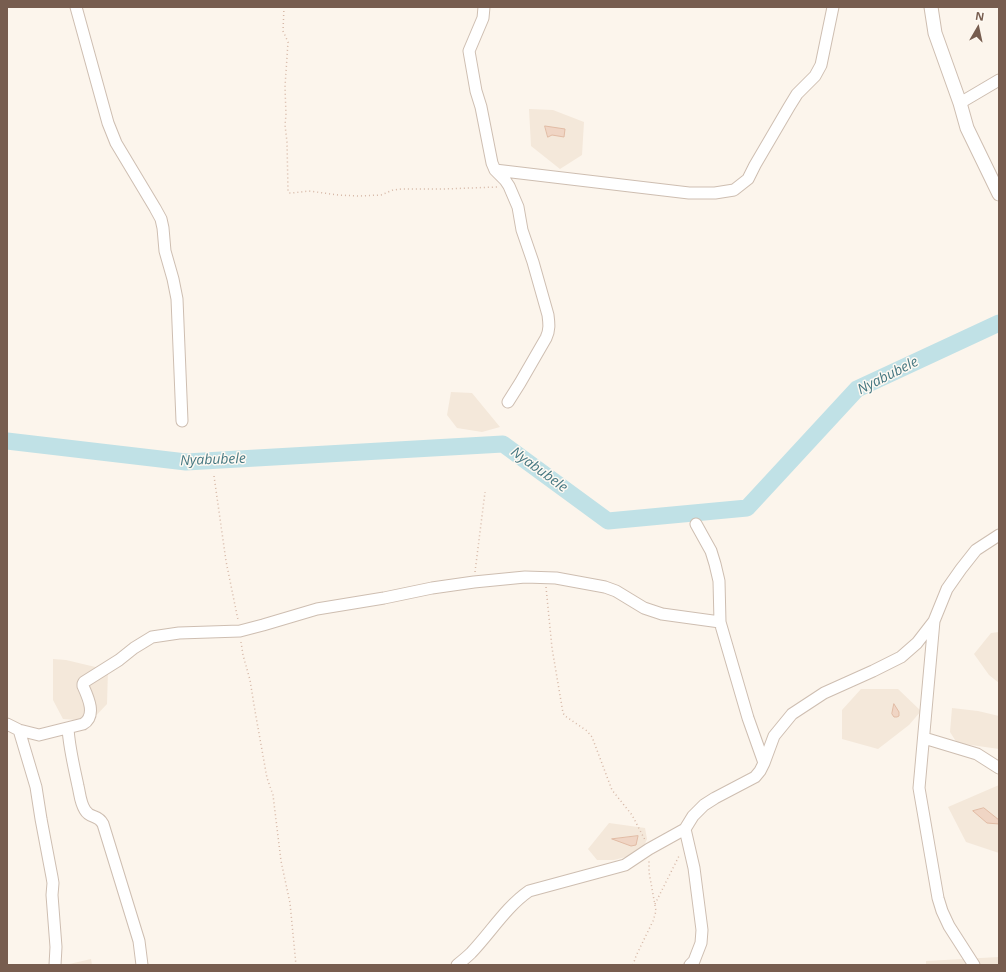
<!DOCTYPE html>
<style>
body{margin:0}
#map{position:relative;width:1006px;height:972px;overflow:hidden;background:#fcf5ec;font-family:"Open Sans",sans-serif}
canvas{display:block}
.frame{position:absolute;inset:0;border:8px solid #775d4f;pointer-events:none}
.north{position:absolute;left:958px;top:8px;width:40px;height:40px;-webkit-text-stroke:3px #fef9f2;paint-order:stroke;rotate:9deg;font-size:11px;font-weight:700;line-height:16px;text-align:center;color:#775d4f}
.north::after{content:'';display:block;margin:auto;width:14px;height:18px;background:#775d4f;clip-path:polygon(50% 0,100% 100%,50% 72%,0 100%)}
</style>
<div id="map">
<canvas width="1006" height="972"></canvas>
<div class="frame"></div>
<div class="north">N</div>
</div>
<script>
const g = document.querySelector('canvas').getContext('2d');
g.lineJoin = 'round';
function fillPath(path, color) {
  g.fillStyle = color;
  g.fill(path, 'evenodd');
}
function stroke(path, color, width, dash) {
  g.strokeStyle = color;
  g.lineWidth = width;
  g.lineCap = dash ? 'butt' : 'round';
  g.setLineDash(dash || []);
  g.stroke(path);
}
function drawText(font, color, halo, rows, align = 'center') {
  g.font = font + ' "Open Sans",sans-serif';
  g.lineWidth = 3;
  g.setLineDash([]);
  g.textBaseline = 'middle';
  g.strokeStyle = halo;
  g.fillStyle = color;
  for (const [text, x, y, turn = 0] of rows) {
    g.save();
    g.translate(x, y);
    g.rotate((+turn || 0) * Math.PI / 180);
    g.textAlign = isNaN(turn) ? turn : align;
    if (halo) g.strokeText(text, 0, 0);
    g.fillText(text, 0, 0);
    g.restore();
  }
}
fillPath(new Path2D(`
 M529,109l24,1 31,12 -2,33 -22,14 -29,-23z
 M451,392l21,1 28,34 -18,5 -25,-4 -10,-13z
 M999,632v51l-10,-8 -15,-21 17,-21z
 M53,659l13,1 42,10 -1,34 -16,17 -28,-2 -10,-19z
 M861,689h37l23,22 -12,14 -31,24 -36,-10v-29z
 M952,708l26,3 21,5v33l-42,-6 -7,-11z
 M999,785v68l-33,-11 -18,-35z
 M609,823l36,5 2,11 -6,14 -27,7h-17l-9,-11z
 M999,957v8h-73v-4z
 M91,959l1,6h-27z`), '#f4e8da');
stroke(new Path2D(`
 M7,441l179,21 317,-18 105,77 139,-13 110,-119 142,-66`), '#c0e1e6', 17);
const building = new Path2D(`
 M545,126l20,3 -1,8 -12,-2 -4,2z
 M894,704l5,8v4l-2,1h-3l-2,-3z
 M984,808l15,12v4l-12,-1 -14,-12z
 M638,836l-2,9 -5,1 -19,-7z`);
fillPath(building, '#f0d5c4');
stroke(building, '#e2bca5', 1);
const minor = new Path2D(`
 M76,7l32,116 8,20 39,65 6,11 2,9 2,23 8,28 4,20 5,122
 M484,7l-1,11 -14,33 7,40 5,16 11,56 3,7 10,10 4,6 9,21 4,23 11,32 15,53c1,8 2,15 -2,23l-26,45 -12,19
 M960,103l39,-23
 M495,170l194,23h26l19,-3 14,-11 7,-14 34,-58 8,-13 18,-18 6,-11 12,-58
 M696,524l15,27 4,13 4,17 1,41 28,96 16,45
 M7,724l12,6 20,5 44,-11c14,-8 5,-27 0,-38v-2l1,-2 35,-22 15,-12 18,-11 27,-4 61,-2 23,-6 54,-16 67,-11 48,-10 42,-6 51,-5 31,1 49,9 11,4 28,17 18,6 58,8
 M68,728c1,19 6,39 10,58 2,8 2,16 7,24 5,9 13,4 18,14l36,117 3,24
 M19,730l17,57 5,32 11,58 1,6 -1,12 4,52 -1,18
 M924,738l53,16 22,14
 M685,829l9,39 8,62 -1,13 -7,18 -4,4
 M457,965c5,-4 10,-8 14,-12 20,-21 35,-46 58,-62l96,-26 24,-16 36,-20 8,-13 11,-11 11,-7 40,-21 5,-6 4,-8 10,-27 18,-22 32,-21 49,-22 28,-14 16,-14 17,-22
 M974,965l-25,-39 -7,-15 -4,-13 -19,-110 15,-167 13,-32 14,-20 15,-19 23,-15`);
const tertiary = new Path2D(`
 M931,7l4,26 25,70 7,25 32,66`);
stroke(minor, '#cebeb1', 13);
stroke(tertiary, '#cebeb1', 15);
stroke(new Path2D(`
 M284,7l-1,24 5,11 -3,45 1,28 -1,10 2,17 1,49 1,2h3l17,-2 29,4 21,1 22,-1 12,-5 8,-1h42l54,-2
 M214,476l12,85 12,59
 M475,572l10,-80
 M546,587l6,61 11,65 2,3 22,15 5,6 20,53 20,25 13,25
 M241,642l2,13 7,25 5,31 12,67 6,17 8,66 9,42 6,62
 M655,904l25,-50
 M633,965l3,-9 17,-35 3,-10 -7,-39v-11`), '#d6b8a7', 1.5, [1, 3]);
stroke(minor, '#fff', 11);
stroke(tertiary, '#fff', 13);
drawText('italic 14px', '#467882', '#fef9f2', [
 ["Nyabubele",888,376,-27],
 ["Nyabubele",213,460,-2],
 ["Nyabubele",539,470,36]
]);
</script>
